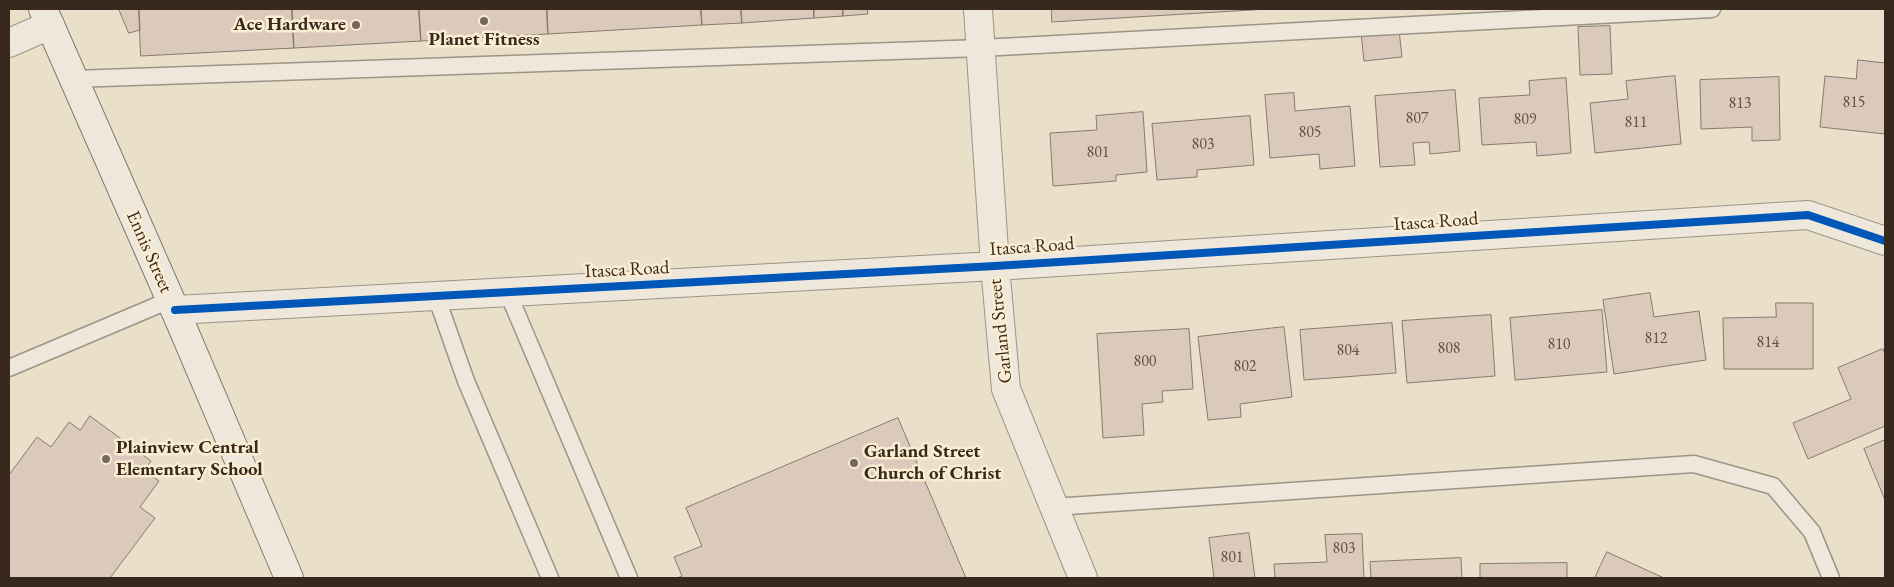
<!DOCTYPE html>
<style>
body{margin:0}
#map{position:relative;width:1894px;height:587px;overflow:hidden;background:#eadfc8;font-family:"EB Garamond",serif}
canvas{display:block}
.frame{position:absolute;inset:0;border:10px solid #38281d;pointer-events:none}
</style>
<div id="map">
<canvas width="1894" height="587"></canvas>
<div class="frame"></div>
</div>
<script>
const g = document.querySelector('canvas').getContext('2d');
g.lineJoin = 'round';
function fillPath(path, color) {
  g.fillStyle = color;
  g.fill(path, 'evenodd');
}
function stroke(path, color, width, dash) {
  g.strokeStyle = color;
  g.lineWidth = width;
  g.lineCap = dash ? 'butt' : 'round';
  g.setLineDash(dash || []);
  g.stroke(path);
}
function drawText(font, color, halo, rows, align = 'center') {
  g.font = font + ' "EB Garamond",serif';
  g.lineWidth = 5;
  g.setLineDash([]);
  g.textBaseline = 'middle';
  g.strokeStyle = halo;
  g.fillStyle = color;
  for (const [text, x, y, turn = 0] of rows) {
    g.save();
    g.translate(x, y);
    g.rotate((+turn || 0) * Math.PI / 180);
    g.textAlign = isNaN(turn) ? turn : align;
    if (halo) g.strokeText(text, 0, 0);
    g.fillText(text, 0, 0);
    g.restore();
  }
}
const building = new Path2D(`
 M119,9h20l1,21 -11,3z
 M139,9h153l2,39 -153,8z
 M292,9h127l2,32 -127,7z
 M419,9h128l1,25 -127,7z
 M547,9h154l1,16 -154,9z
 M701,9h40l1,14 -40,2z
 M741,9h73v9l-72,5z
 M814,9h29v7l-29,2z
 M843,9h24l1,5 -25,2z
 M1052,9h216l-216,13z
 M1610,26l2,48 -32,1 -2,-48z
 M1399,30l3,27 -38,4 -3,-28z
 M1858,60l27,3v71l-65,-7 5,-51 31,3z
 M1675,76l6,68 -86,9 -5,-50 38,-4 -2,-18z
 M1779,77l1,63 -28,1v-14l-51,2 -1,-49z
 M1566,78l5,75 -34,3 -1,-14 -54,3 -3,-47 51,-3 -1,-14z
 M1455,90l5,61 -30,3 -1,-12 -16,1 2,22 -35,2 -5,-71z
 M1294,93l1,18 55,-5 5,60 -35,3 -1,-15 -49,4 -5,-63z
 M1143,112l4,60 -31,3v6l-63,5 -3,-53 47,-3 -1,-14z
 M1250,116l4,49 -57,5v7l-40,3 -5,-56z
 M1650,293l4,24 45,-6 7,49 -92,14 -11,-74z
 M1776,303h37v66h-89l-1,-51 53,-1z
 M1602,310l5,62 -92,8 -5,-62z
 M1491,315l4,61 -88,7 -5,-62z
 M1392,323l4,50 -92,7 -4,-50z
 M1284,327l8,70 -52,7 1,13 -33,3 -10,-83z
 M1189,329l4,60 -31,2 1,11 -21,2 2,31 -41,3 -6,-104z
 M1883,349l2,5v72l-77,33 -15,-36 58,-24 -13,-31z
 M90,416l61,45 -7,10 15,10 -19,26 15,11 -45,60h-101v-103l28,-38 14,10 18,-25 11,8z
 M898,418l68,160h-289l5,-2 -8,-19 28,-11 -16,-38z
 M1885,440v60l-21,-51z
 M1249,533l6,45h-41l-5,-40z
 M1362,534l2,44h-89l-1,-14 53,-2 -2,-27z
 M1607,552l57,26h-69z
 M1461,558l1,20h-91l-1,-16z
 M1567,563v15h-87v-14z`);
fillPath(building, '#dbcabc');
stroke(building, '#837b6f', 1);
const lane = new Path2D(`
 M73,79l908,-31 731,-39
 M508,293l121,285
 M436,296l30,85 84,197
 M9,368l161,-68
 M1053,507l641,-43 79,22 39,46 19,46`);
const street = new Path2D(`
 M978,9l17,257 11,123 77,189
 M9,43l41,-18
 M175,310l820,-44 813,-51 77,26`);
const secondary = new Path2D(`
 M43,9l132,301 114,268`);
stroke(lane, '#9c9486', 19);
stroke(street, '#9c9486', 30);
stroke(secondary, '#837b6f', 30);
stroke(lane, '#ede7dc', 16);
stroke(street, '#ede7dc', 28);
stroke(secondary, '#ede7dc', 28);
stroke(new Path2D(`
 M175,310l820,-44 813,-51 77,26`), '#0057b8', 8);
for (const [x, y, r, color] of [
 [484,21,5,"#766859"],
 [356,25,5,"#766859"],
 [106,459,5,"#766859"],
 [854,463,5,"#766859"]
]) {
  const dot = new Path2D();
  dot.arc(x, y, r, 0, 2 * Math.PI);
  g.fillStyle = color;
  g.fill(dot);
  stroke(dot, '#faedd2', 2);
}
drawText('16px', '#615045', null, [
 ["815",1854,103],
 ["813",1740,104],
 ["807",1417,119],
 ["809",1525,120],
 ["811",1636,123],
 ["805",1310,133],
 ["803",1203,145],
 ["801",1098,153],
 ["812",1656,339],
 ["814",1768,343],
 ["810",1559,345],
 ["808",1449,349],
 ["804",1348,351],
 ["800",1145,362],
 ["802",1245,367],
 ["803",1344,549],
 ["801",1232,558]
]);
drawText('bold 19px', '#38281d', '#faedd2', [
 ["Ace Hardware",346,25,"right"],
 ["Planet Fitness",484,40,"center"],
 ["Plainview Central",116,448],
 ["Elementary School",116,470],
 ["Garland Street",864,452],
 ["Church of Christ",864,474]
], 'left');
drawText('19px', '#38281d', '#faedd2', [
 ["Itasca Road",1436,222,-4],
 ["Itasca Road",1032,247,-4],
 ["Ennis Street",149,252,66],
 ["Itasca Road",627,270,-3],
 ["Garland Street",1001,331,-96]
]);
</script>
